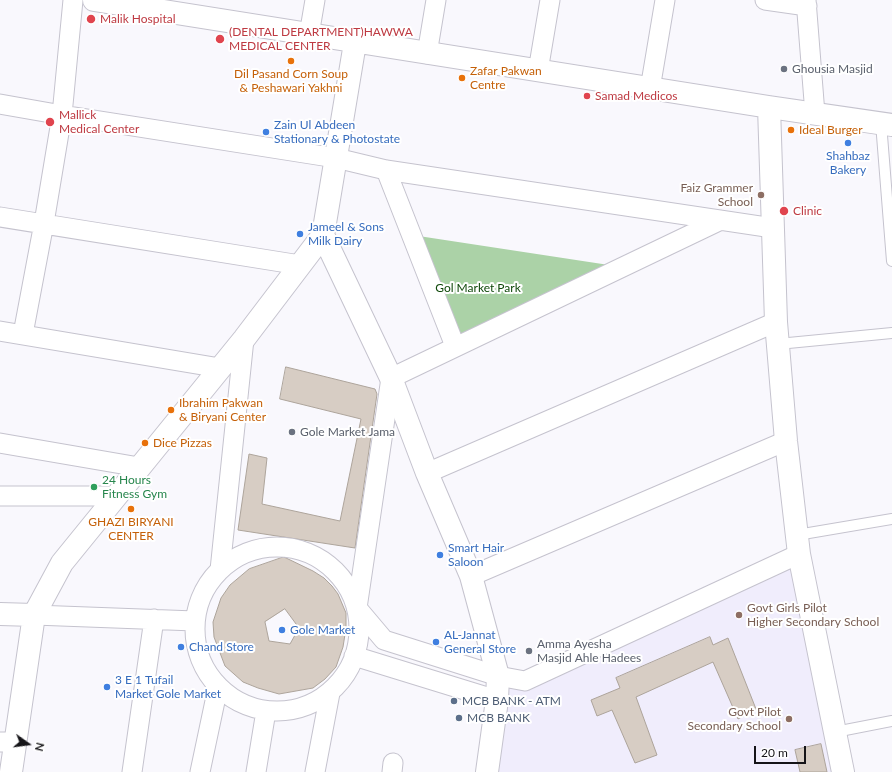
<!DOCTYPE html>
<style>
body{margin:0}
#map{position:relative;width:892px;height:772px;overflow:hidden;background:#f9f8fd;font-family:Lato,sans-serif}
canvas{display:block}
.north{position:absolute;left:8px;top:724px;width:40px;height:40px;-webkit-text-stroke:3px #fff;paint-order:stroke;rotate:104deg;font-size:11px;font-weight:700;line-height:16px;text-align:center;color:#151418}
.north::after{content:'';display:block;margin:auto;width:14px;height:18px;background:#151418;clip-path:polygon(50% 0,100% 100%,50% 72%,0 100%)}
.scale{position:absolute;left:754px;top:746px;width:52px;height:18px;box-sizing:border-box;border:2px solid #151418;border-top:0;padding-left:5px;font-size:12px;line-height:14px;white-space:nowrap;color:#151418;-webkit-text-stroke:3px #fff;paint-order:stroke}
</style>
<div id="map">
<canvas width="892" height="772"></canvas>
<div class="north">N</div>
<div class="scale">20 m</div>
</div>
<script>
const g = document.querySelector('canvas').getContext('2d');
g.lineJoin = 'round';
function fillPath(path, color) {
  g.fillStyle = color;
  g.fill(path, 'evenodd');
}
function stroke(path, color, width, dash) {
  g.strokeStyle = color;
  g.lineWidth = width;
  g.lineCap = dash ? 'butt' : 'round';
  g.setLineDash(dash || []);
  g.stroke(path);
}
function drawText(font, color, halo, rows, align = 'center') {
  g.font = font + ' Lato,sans-serif';
  g.lineWidth = 4;
  g.setLineDash([]);
  g.textBaseline = 'middle';
  g.strokeStyle = halo;
  g.fillStyle = color;
  for (const [text, x, y, turn = 0] of rows) {
    g.save();
    g.translate(x, y);
    g.rotate((+turn || 0) * Math.PI / 180);
    g.textAlign = isNaN(turn) ? turn : align;
    if (halo) g.strokeText(text, 0, 0);
    g.fillText(text, 0, 0);
    g.restore();
  }
}
fillPath(new Path2D(`
 M799,554l44,218h-356l11,-96 27,5z`), '#f0edfc');
fillPath(new Path2D(`
 M412,235l210,32 -167,79z`), '#abd2a7');
const building = new Path2D(`
 M286,367l89,22 2,5 -22,154 -117,-18 11,-76 18,4 -5,46 78,17 21,-102 -81,-20z
 M284,557l29,14 11,7 8,8 6,8 8,19v15l-3,19 -7,20 -11,12 -12,9 -34,6 -21,-6 -15,-6 -18,-16 -11,-29 -1,-15 8,-24 9,-13 19,-16zM285,609l14,19 -9,16 -21,-3 -4,-19z
 M710,637l3,8 15,-7 28,71 -18,10 -25,-57 -77,35 21,58 -22,8 -23,-53 -15,6 -6,-16 29,-12 -4,-10z
 M821,744l6,28h-27l-5,-22z`);
fillPath(building, '#d7cdc4');
stroke(building, '#ada49b', 1);
const lane = new Path2D(`
 M881,123l11,138
 M778,344l114,-11
 M797,535l95,-16
 M835,732l57,-11`);
const street = new Path2D(`
 M765,0l42,6
 M806,0l9,114
 M309,35l6,-35
 M427,54l9,-54
 M538,71l12,-71
 M650,89l15,-89
 M0,104l62,11 274,43 50,12 387,58
 M386,170l69,176
 M0,217l300,48
 M721,220l-330,158 -34,230 27,32 114,36 27,5 274,-127
 M0,331l220,37
 M23,334l21,-111 18,-108 11,-115
 M0,443l139,24
 M427,473l349,-151
 M0,496h116
 M195 629a82 82 0 1 1 164 0a82 82 0 1 1-164 0Z
 M220,570l24,-231
 M471,576l315,-135
 M34,615l161,6
 M354,656l143,44
 M0,742h16
 M132,772l22,-153
 M200,772l18,-85
 M256,772l10,-61
 M315,772l15,-79
 M392,772l1,-9`);
const secondary = new Path2D(`
 M94,0l675,107 123,18
 M769,107l7,215 10,119 13,113 44,218
 M323,235l68,143 36,95 44,103 27,100 -1,24 -10,72
 M0,614l34,1
 M11,772l23,-157 28,-52 182,-224 79,-104 32,-192`);
stroke(lane, '#c5c3ce', 12);
stroke(street, '#c5c3ce', 21);
stroke(secondary, '#c5c3ce', 24);
stroke(lane, '#fff', 10);
stroke(street, '#fff', 19);
stroke(secondary, '#fff', 22);
for (const [x, y, r, color] of [
 [91,19,5,"#e0444e"],
 [220,39,5,"#e0444e"],
 [291,61,4,"#e8710a"],
 [784,69,4,"#6b7280"],
 [462,78,4,"#e8710a"],
 [587,96,4,"#e0444e"],
 [50,122,5,"#e0444e"],
 [791,130,4,"#e8710a"],
 [266,132,4,"#3f7fe0"],
 [848,143,4,"#3f7fe0"],
 [761,195,4,"#8d6e63"],
 [784,211,5,"#e0444e"],
 [300,234,4,"#3f7fe0"],
 [171,410,4,"#e8710a"],
 [292,432,4,"#6b7280"],
 [145,443,4,"#e8710a"],
 [94,487,4,"#2e9e5b"],
 [131,509,4,"#e8710a"],
 [440,555,4,"#3f7fe0"],
 [739,615,4,"#8d6e63"],
 [282,630,4,"#3f7fe0"],
 [436,642,4,"#3f7fe0"],
 [181,647,4,"#3f7fe0"],
 [529,651,4,"#6b7280"],
 [107,687,4,"#3f7fe0"],
 [454,701,4,"#5c6f8a"],
 [459,718,4,"#5c6f8a"],
 [789,719,4,"#8d6e63"]
]) {
  const dot = new Path2D();
  dot.arc(x, y, r, 0, 2 * Math.PI);
  g.fillStyle = color;
  g.fill(dot);
  stroke(dot, '#fff', 1.5);
}
drawText('12px', '#be3a42', '#fff', [
 ["Malik Hospital",100,19],
 ["(DENTAL DEPARTMENT)HAWWA",229,32],
 ["MEDICAL CENTER",229,46],
 ["Samad Medicos",595,96],
 ["Mallick",59,115],
 ["Medical Center",59,129],
 ["Clinic",793,211]
], 'left');
drawText('12px', '#5b616d', '#fff', [
 ["Ghousia Masjid",792,69],
 ["Gole Market Jama",300,432],
 ["Amma Ayesha",537,644],
 ["Masjid Ahle Hadees",537,658]
], 'left');
drawText('12px', '#c56008', '#fff', [
 ["Zafar Pakwan",470,71],
 ["Centre",470,85],
 ["Dil Pasand Corn Soup",291,74,"center"],
 ["& Peshawari Yakhni",291,88,"center"],
 ["Ideal Burger",799,130],
 ["Ibrahim Pakwan",179,403],
 ["& Biryani Center",179,417],
 ["Dice Pizzas",153,443],
 ["GHAZI BIRYANI",131,522,"center"],
 ["CENTER",131,536,"center"]
], 'left');
drawText('12px', '#366cbe', '#fff', [
 ["Zain Ul Abdeen",274,125],
 ["Stationary & Photostate",274,139],
 ["Shahbaz",848,156,"center"],
 ["Bakery",848,170,"center"],
 ["Jameel & Sons",308,227],
 ["Milk Dairy",308,241],
 ["Smart Hair",448,548],
 ["Saloon",448,562],
 ["Gole Market",290,630],
 ["AL-Jannat",444,635],
 ["General Store",444,649],
 ["Chand Store",189,647],
 ["3 E 1 Tufail",115,680],
 ["Market Gole Market",115,694]
], 'left');
drawText('12px', '#785e54', '#fff', [
 ["Faiz Grammer",753,188],
 ["School",753,202],
 ["Govt Girls Pilot",747,608,"left"],
 ["Higher Secondary School",747,622,"left"],
 ["Govt Pilot",781,712],
 ["Secondary School",781,726]
], 'right');
drawText('12px', '#0e4809', '#fff', [
 ["Gol Market Park",478,288]
]);
drawText('12px', '#27864d', '#fff', [
 ["24 Hours",102,480],
 ["Fitness Gym",102,494]
], 'left');
drawText('12px', '#4e5e75', '#fff', [
 ["MCB BANK - ATM",462,701],
 ["MCB BANK",467,718]
], 'left');
</script>
